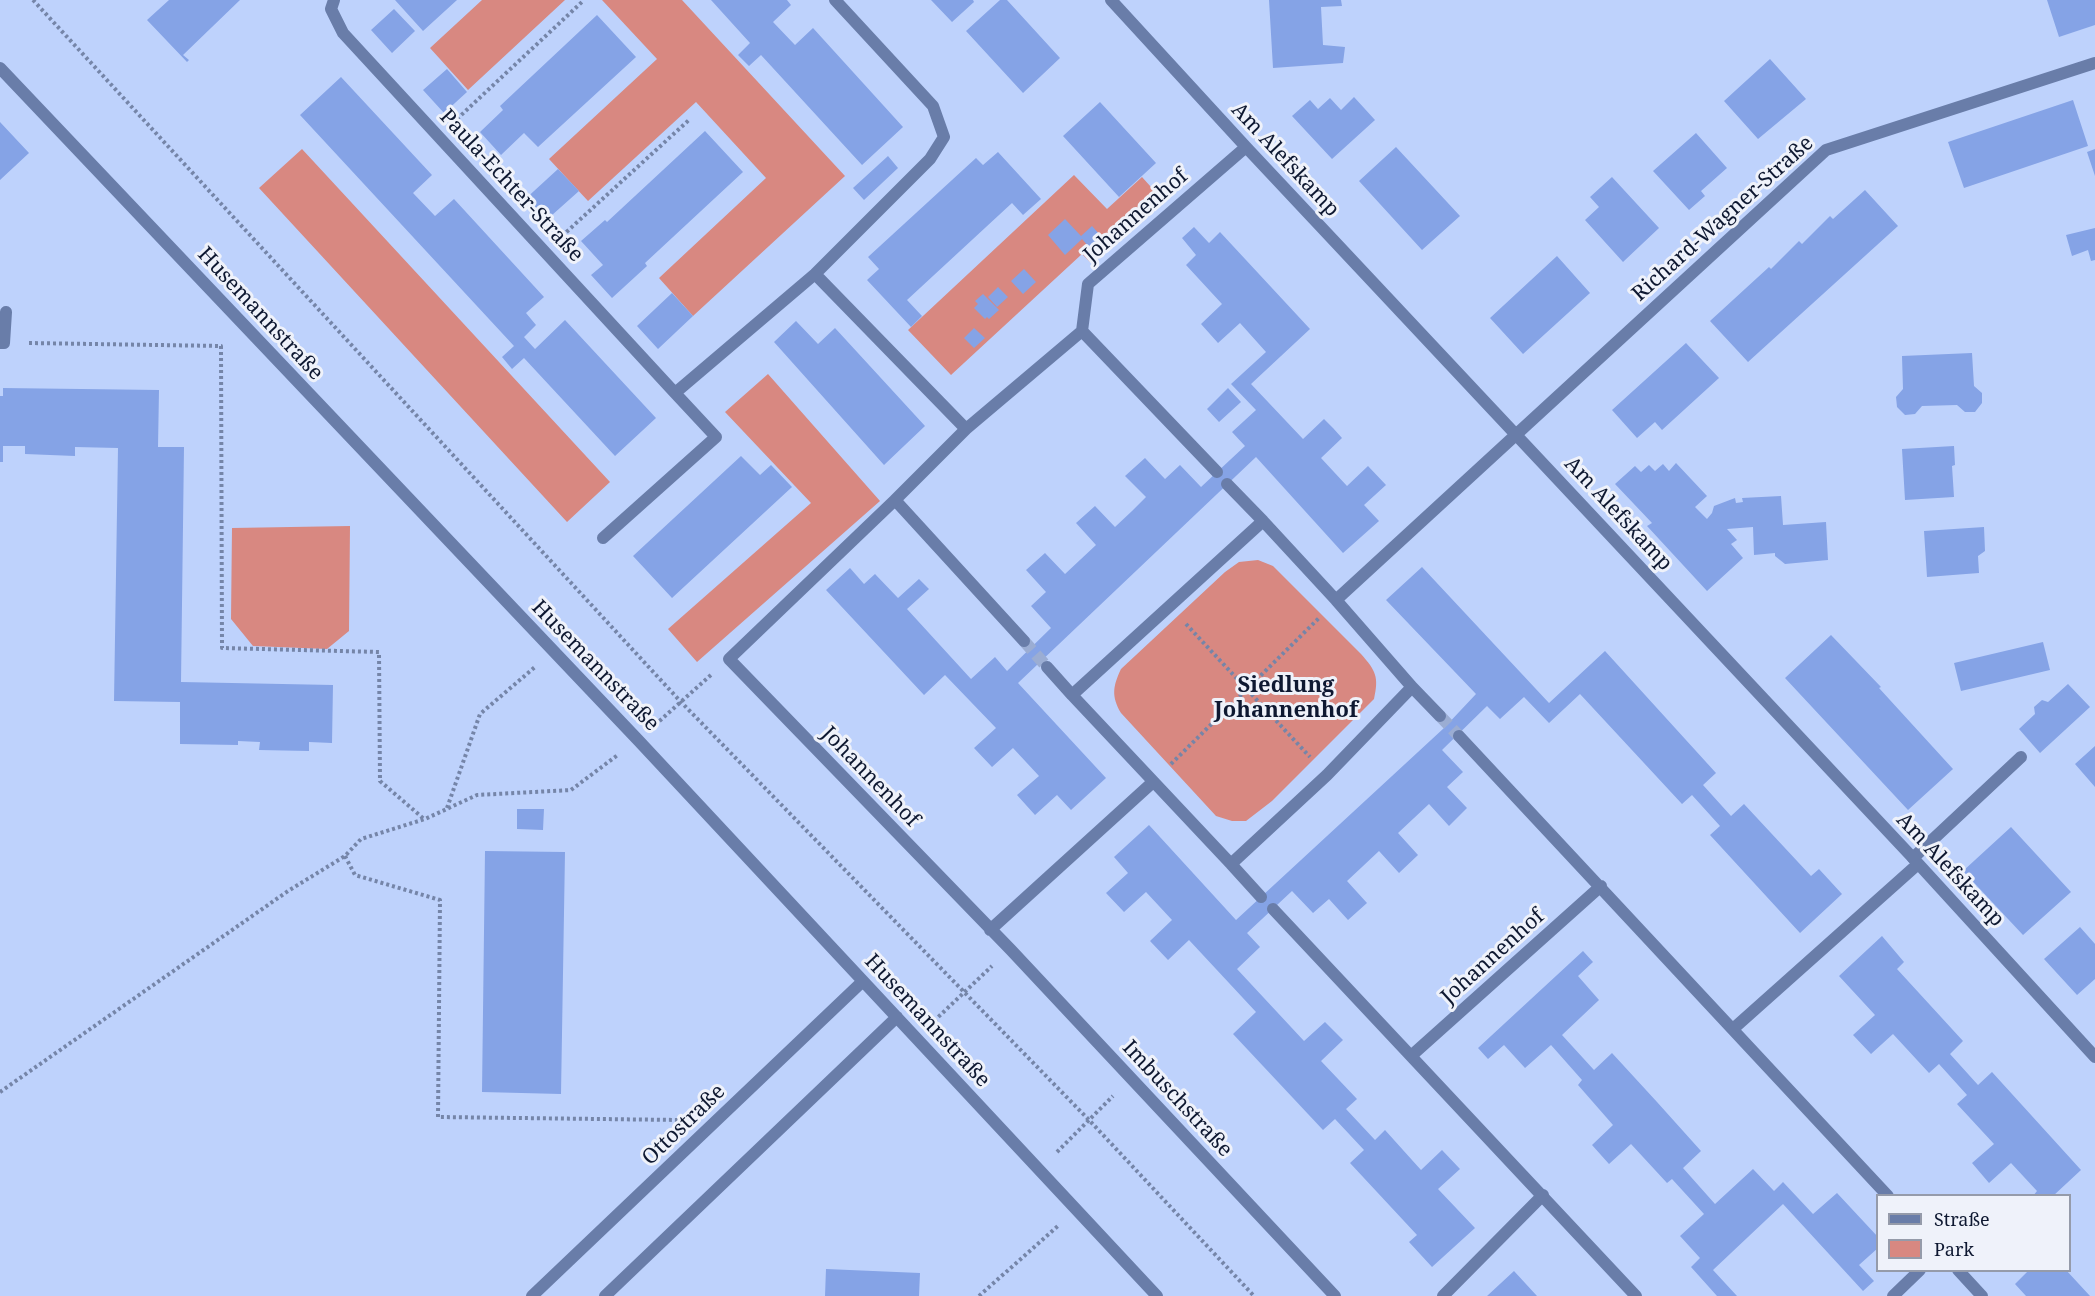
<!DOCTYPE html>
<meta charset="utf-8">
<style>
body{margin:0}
#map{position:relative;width:2095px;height:1296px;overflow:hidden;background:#bed2fc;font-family:"Noto Serif",serif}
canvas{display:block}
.legend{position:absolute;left:1876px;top:1194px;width:195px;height:78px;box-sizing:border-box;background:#eff2fa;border:2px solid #959baa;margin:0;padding:8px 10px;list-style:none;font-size:18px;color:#0e1831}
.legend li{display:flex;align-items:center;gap:12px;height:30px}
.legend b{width:30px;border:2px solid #959baa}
</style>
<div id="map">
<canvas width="2095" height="1296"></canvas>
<ul class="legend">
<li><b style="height:8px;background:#697da9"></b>Straße</li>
<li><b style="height:16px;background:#d88881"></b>Park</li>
</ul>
</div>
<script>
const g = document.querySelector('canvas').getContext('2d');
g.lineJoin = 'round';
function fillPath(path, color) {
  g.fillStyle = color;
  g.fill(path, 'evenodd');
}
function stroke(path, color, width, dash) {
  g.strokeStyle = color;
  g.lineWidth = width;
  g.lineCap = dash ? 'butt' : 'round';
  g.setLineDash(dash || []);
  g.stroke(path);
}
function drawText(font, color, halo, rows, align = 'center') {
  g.font = font + ' "Noto Serif",serif';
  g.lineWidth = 6;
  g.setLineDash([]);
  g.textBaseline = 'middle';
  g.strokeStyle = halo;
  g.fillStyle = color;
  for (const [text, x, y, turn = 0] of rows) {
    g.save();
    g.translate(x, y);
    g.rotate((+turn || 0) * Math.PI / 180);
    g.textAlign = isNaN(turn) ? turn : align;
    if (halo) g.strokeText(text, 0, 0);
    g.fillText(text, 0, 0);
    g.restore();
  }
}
fillPath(new Path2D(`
 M482,0h83l-97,90 -38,-42z
 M602,0h80l163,176 -152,140 -34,-38 107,-100 -70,-76 -108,99 -39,-42 108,-100z
 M302,149l308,333 -43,40 -308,-334z
 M1074,175l33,34 35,-32 18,20 -70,65 -8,-8 -131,121 -43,-45z
 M768,374l112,127 -183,161 -29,-33 143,-126 -86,-91z
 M350,526l-1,105 -22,18 -74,-3 -22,-27 1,-91z
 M1258,560l15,6 88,88c15,17 18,23 13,45l-102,102 -26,20h-14l-16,-5 -95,-103c-10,-17 -8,-27 0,-44l104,-97 14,-10z`), '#d88881');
fillPath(new Path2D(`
 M169,0h71l-57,55 6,5 -2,2 -40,-42z
 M395,0h62l-34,31z
 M711,0h76l4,5 -18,17 22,23 18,-17 90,99 -41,38 -101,-110 -12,11 -11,-11 12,-12z
 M931,0h42l1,2 -22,20z
 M1000,0h7l53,58 -37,35 -57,-62z
 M1269,0h72l1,6 -21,1 2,38 22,2 -2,16 -70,5z
 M2047,0h48v25l-36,12z
 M394,9l21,22 -23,22 -21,-23z
 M597,15l39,42 -98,90 -14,-14 -23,22 -21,-23 23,-22 -3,-4z
 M1770,59l36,40 -48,40 -34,-38z
 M447,69l20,23 -23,21 -21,-23z
 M341,77l91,98 -19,18 22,23 19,-17 90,98 -18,16 10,12 -12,12 11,12 30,-29 91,98 -41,38 -91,-98 -12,11 -10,-12 12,-11 -214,-231z
 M1354,97l21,23 -43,39 -40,-43 18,-16 8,9 12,-11 11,12z
 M2073,100l15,46 -124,42 -16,-46z
 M1100,102l56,61 -37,34 -56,-61z
 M0,122l29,31 -29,27z
 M705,131l38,41 -98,91 2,3 -35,32 -21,-23 12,-10 -22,-24 24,-21 2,2z
 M1696,133l31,35 -26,23 4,5 -16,14 -36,-39z
 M1396,147l64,69 -38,34 -63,-69z
 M2095,149v27l-8,-24z
 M998,152l43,47 -18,16 -11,-12 -105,97 15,16 -11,11 -44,-47 12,-11 -11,-12 108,-99 7,7z
 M888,156l10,12 -34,32 -11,-12z
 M558,169l21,22 -37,33 -20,-22z
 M1612,177l47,51 -36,34 -38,-42 14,-13 -9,-10z
 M1865,190l33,36 -150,136 -38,-41 59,-54 2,2 28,-28 3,3 28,-28 3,3z
 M1065,219l16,17 11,-10 16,18 -12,11 -14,-16 -17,16 -17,-20z
 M1194,227l15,16 11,-11 90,97 -59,55 52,55 21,-20 9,9 9,10 -21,20 26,28 21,-20 18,19 -22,20 15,16 -36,32 -87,-96 -238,226 88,95 -35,32 -14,-15 -22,20 -18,-20 22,-19 -26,-28 -21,19 -18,-19 22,-20 -51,-53 -21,20 -98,-105 24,-22 14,16 11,-10 23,24 21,-19 10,10 -22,20 64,70 24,-22 12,14 44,-43 -20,-22 15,-14 -20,-22 19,-17 20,21 31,-29 -20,-22 19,-17 20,21 17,-16 14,-14 -21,-21 20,-18 20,21 15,-14 21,22 44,-41 -13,-14 24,-22 -25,-26 35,-32 -26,-29 -22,20 -17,-19 21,-20 -36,-39 10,-10 -14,-17z
 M2095,228v32l-4,1 -3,-11 -16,6 -6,-21z
 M1557,256l33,37 -67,61 -33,-36z
 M1024,269l12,13 -13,12 -12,-13z
 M998,287l10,10 -11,10 -9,-10z
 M672,293l21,23 -35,33 -21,-23z
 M983,294l16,16 -10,9 -2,-2 -2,2 -11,-11 4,-4 -3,-3z
 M796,321l22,23 17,-16 90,98 -41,39 -110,-123z
 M974,328l11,10 -11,10 -10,-10z
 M1686,343l33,35 -57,52 -7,-8 -18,16 -25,-28z
 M1972,353l2,33 8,7v10l-7,9h-10l-8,-7 -35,1 -7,8 -10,1 -8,-8 -1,-10 7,-8 -1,-33z
 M3,388l156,2 -1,57h26l-3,235 152,3 -1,58 -23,-1v9l-50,-1 1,-8 -22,-1v4l-58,-1v-42l-66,-1 4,-253 -43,-1v9l-50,-2v-8h-22v16h-3v-66h3z
 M1228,388l13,14 -22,20 -12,-13z
 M1954,446l1,19 -3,1 2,31 -49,3 -3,-51z
 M741,456l19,19 11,-10 21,22 -120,111 -39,-42z
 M1676,463l31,33 -12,11 12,12 5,-6 2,-7 21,-8 1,5 7,-1 -1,-4 39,-2 2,29 43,-3 2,38 -43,4 -10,-8v-3l-21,2 -1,-28 -26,2 10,11 -6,4 12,14 -36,33 -60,-65 5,-3 -37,-39 20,-18 6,6 8,-7 6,6 8,-7 6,7z
 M1984,527l1,24 -7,5 1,17 -52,4 -3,-46z
 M1422,567l127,136 56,-52 111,122 -13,12 28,31 13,-12 67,72 8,-7 23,25 -42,39 -90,-98 10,-9 -28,-31 -10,9 -102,-110 -31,29 -25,-26 -24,22 -13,-13 -45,44 21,22 -16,15 20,21 -18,18 -20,-22 -31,29 20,22 -19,18 -20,-22 -17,16 -15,14 20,22 -19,17 -19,-21 -16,14 -21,-22 -45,42 13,14 -23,22 67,72 21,-19 18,18 -22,21 36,38 -11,10 29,31 10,-10 36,40 21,-20 18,19 -22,20 37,39 -43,39 -23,-25 8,-7 -67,-72 14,-13 -29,-31 -12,11 -90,-96 23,-22 -67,-72 -21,20 -18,-19 22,-21 -26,-28 -22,20 -18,-19 22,-20 -14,-16 35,-32 87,95 208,-192 32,-34 -90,-94z
 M1831,635l50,52 -2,1 74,81 -45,41 -123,-132z
 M2043,642l7,28 -89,21 -7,-28z
 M2068,684l22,23 -50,46 -21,-24 16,-15 -1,-7 8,-7 6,2z
 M2095,746v41l-20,-23z
 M517,809h27l-1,21 -26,-1z
 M2011,827l60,65 -48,43 -60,-64z
 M485,851l80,1 -4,242 -79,-2z
 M2080,927l15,17v35l-18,16 -33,-36z
 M1882,936l22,26 -7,7 66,72 -13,13 28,31 14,-13 89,98 -28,26h-20l4,-5 -26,-28 -22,20 -17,-20 22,-19 -37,-40 10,-9 -28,-31 -10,9 -36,-39 -22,20 -18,-19 22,-20 -36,-39z
 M1583,951l10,11 -15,14 21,24 -37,35 32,35 18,-17 45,49 44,49 -18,17 32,36 38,-35 21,22 9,-9 30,32 24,-21 41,44v11l-19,17 15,16 -11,10 -80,-87 -70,66 24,26h-20l-26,-29 9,-9 -20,-22 24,-22 -32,-35 -5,4 -36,-39 -22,20 -17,-19 21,-20 -35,-40 4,-5 -31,-35 -26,23 -21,-23 -16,14 -10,-11z
 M826,1269l94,4 -1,23h-94z
 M2029,1270h37l24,26h-64l-11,-12z
 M1514,1271l23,25h-50z`), '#85a3e6');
stroke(new Path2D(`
 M1024,641l23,26
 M1440,716l19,20`), '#9badd3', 12, [12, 6]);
stroke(new Path2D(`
 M33,0l648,702 408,418 165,176
 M457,119l126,-118
 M562,236l128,-117
 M29,343l192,3 1,302 157,4 1,129 44,38
 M1186,624l124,133
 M655,725l57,-51
 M1171,764l148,-146
 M447,808l33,-94 55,-47
 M345,856l10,19 85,25 -2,217 242,3
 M934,1021l58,-55
 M0,1092l288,-201 57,-35 16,-17 64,-20 52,-24 94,-5 48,-36
 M1057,1152l56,-56
 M979,1296l79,-70`), '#7585a8', 4, [3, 3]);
stroke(new Path2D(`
 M1913,858l108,-101
 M1443,1296l100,-101`), '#697da9', 12);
stroke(new Path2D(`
 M334,0l-3,9 12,24 332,360 140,-119 115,-115 14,-22 -11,-31 -98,-106
 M1111,0l135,147 667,711 182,199
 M0,68l638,672 519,556
 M815,274l151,155
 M1082,331l135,141
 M0,343h4l2,-31
 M1227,484l36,37
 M895,500l-166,159 282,291 324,346
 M603,538l113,-101 -41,-44
 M1336,600l-73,-79 -191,174 159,169 96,-89 85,-88 -76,-87 490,-450 269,-87
 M1024,641l-129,-141 71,-71 116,-98 6,-47 158,-137
 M1047,667l25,28
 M1412,687l28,29
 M1459,736l429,460
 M1231,864l30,33
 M1273,909l363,387
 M990,930l163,-148
 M1733,1029l185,-165
 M1411,1056l190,-170
 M1958,1270l24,26
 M532,1296l331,-315
 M605,1296l292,-279
 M1893,1296l27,-26`), '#697da9', 12);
drawText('21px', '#0e1831', '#eff2fa', [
 ["Am Alefskamp",1285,160,47],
 ["Paula-Echter-Straße",511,186,47],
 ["Johannenhof",1136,216,-41],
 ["Richard-Wagner-Straße",1723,219,-42],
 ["Husemannstraße",260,314,47],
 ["Am Alefskamp",1618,514,47],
 ["Husemannstraße",595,666,46],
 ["Johannenhof",870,777,46],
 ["Am Alefskamp",1950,870,47],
 ["Johannenhof",1493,957,-42],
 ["Husemannstraße",927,1021,47],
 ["Imbuschstraße",1177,1099,47],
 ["Ottostraße",684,1125,-44]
]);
drawText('bold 22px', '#0e1831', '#eff2fa', [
 ["Siedlung",1286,686],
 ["Johannenhof",1286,711]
]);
</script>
